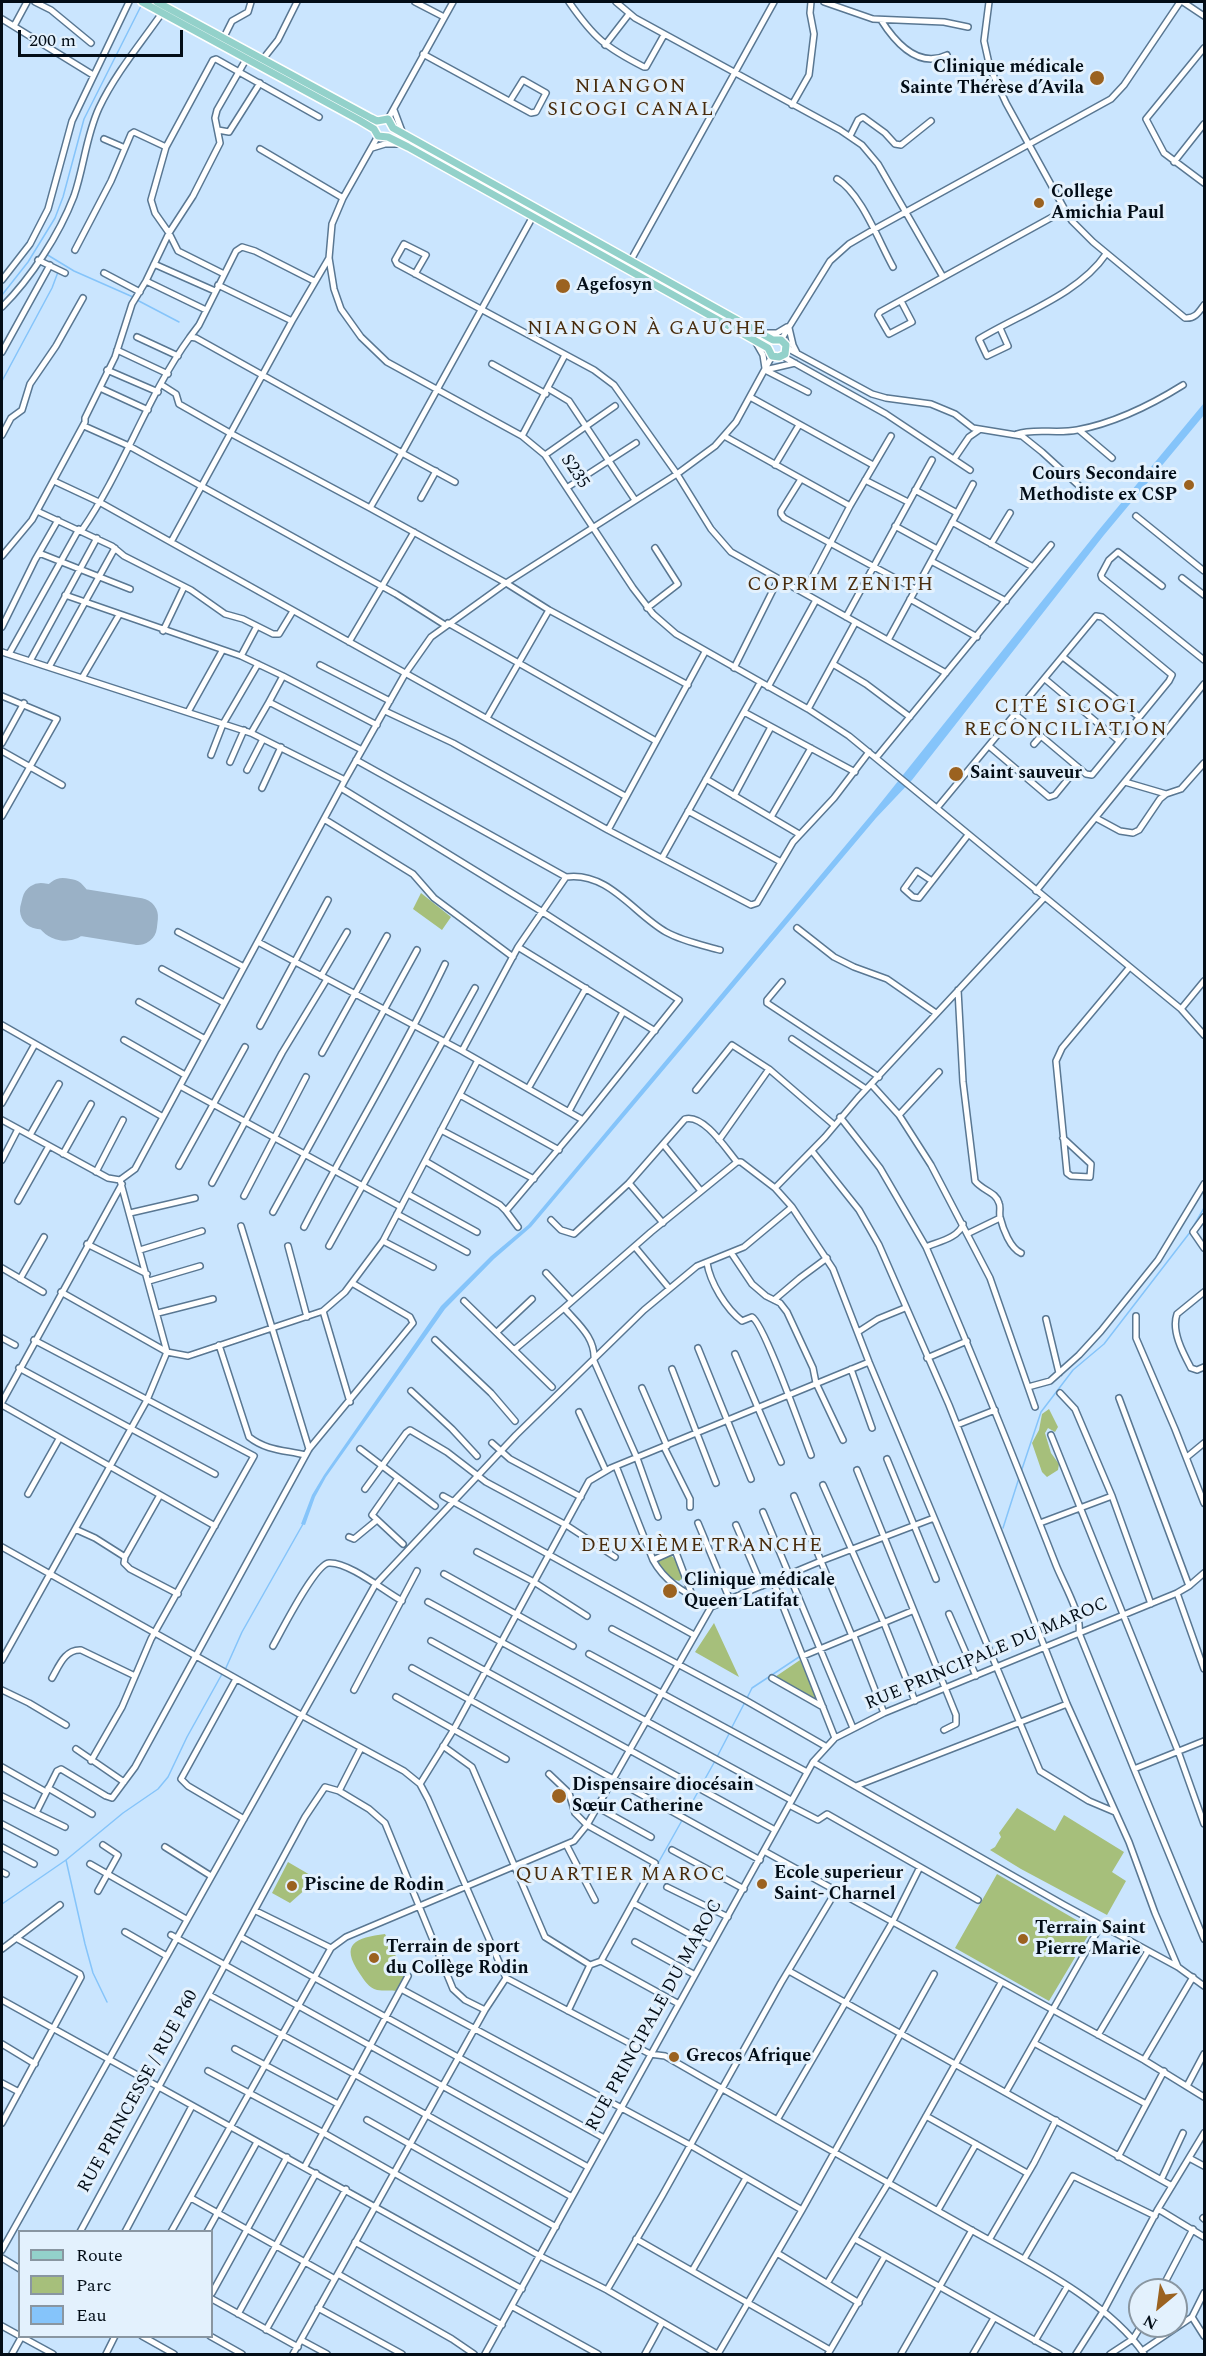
<!DOCTYPE html>
<meta charset="utf-8">
<style>
body{margin:0}
#map{position:relative;width:1206px;height:2356px;overflow:hidden;background:#cae5fe;font-family:Spectral,serif}
canvas{display:block}
.frame{position:absolute;inset:0;border:3px solid #030d17;pointer-events:none}
.legend{position:absolute;left:18px;top:2230px;width:195px;height:108px;box-sizing:border-box;background:#e3f1fd;border:2px solid #8996a1;margin:0;padding:8px 10px;list-style:none;font-size:18px;color:#030d17}
.legend li{display:flex;align-items:center;gap:12px;height:30px}
.legend b{width:30px;border:2px solid #8996a1}
.north{position:absolute;left:1128px;top:2278px;width:60px;height:60px;box-sizing:border-box;background:#e3f1fd;border:2px solid #8996a1;border-radius:50%;rotate:209deg;font-size:16px;font-weight:700;line-height:24px;text-align:center;color:#030d17}
.north::after{content:'';display:block;margin:auto;width:21px;height:27px;background:#9b6220;clip-path:polygon(50% 0,100% 100%,50% 72%,0 100%)}
.scale{position:absolute;left:18px;top:30px;width:165px;height:27px;box-sizing:border-box;border:3px solid #030d17;border-top:0;padding-left:8px;font-size:18px;line-height:21px;white-space:nowrap;color:#030d17;-webkit-text-stroke:4px #e3f1fd;paint-order:stroke}
</style>
<div id="map">
<canvas width="1206" height="2356"></canvas>
<div class="frame"></div>
<ul class="legend">
<li><b style="height:8px;background:#93d1ca"></b>Route</li>
<li><b style="height:16px;background:#a6bf7b"></b>Parc</li>
<li><b style="height:16px;background:#85c4fa"></b>Eau</li>
</ul>
<div class="north">N</div>
<div class="scale">200 m</div>
</div>
<script>
const g = document.querySelector('canvas').getContext('2d');
g.lineJoin = 'round';
function fillPath(path, color) {
  g.fillStyle = color;
  g.fill(path, 'evenodd');
}
function stroke(path, color, width, dash) {
  g.strokeStyle = color;
  g.lineWidth = width;
  g.lineCap = dash ? 'butt' : 'round';
  g.setLineDash(dash || []);
  g.stroke(path);
}
function drawText(font, color, halo, rows, align = 'center') {
  g.font = font + ' Spectral,serif';
  g.lineWidth = 6;
  g.setLineDash([]);
  g.textBaseline = 'middle';
  g.strokeStyle = halo;
  g.fillStyle = color;
  for (const [text, x, y, turn = 0] of rows) {
    g.save();
    g.translate(x, y);
    g.rotate((+turn || 0) * Math.PI / 180);
    g.textAlign = isNaN(turn) ? turn : align;
    if (halo) g.strokeText(text, 0, 0);
    g.fillText(text, 0, 0);
    g.restore();
  }
}
fillPath(new Path2D(`
 M421,893l30,24 -9,13 -29,-21z
 M1049,1409l9,18 -3,5 -7,-4 -3,5 6,20 8,11 -1,6 -11,7 -5,-5 -10,-29 7,-13 3,-16z
 M669,1554l11,9 4,14 -5,4 -14,-4 -9,-11 4,-7z
 M714,1623l25,54 -44,-25z
 M800,1660l18,41 -43,-24z
 M1017,1808l38,23 9,-16 60,37 -12,20 14,9 -19,34 -86,-46 -31,-19 5,-3 6,-10 -2,-4z
 M288,1862l29,17 -27,24 -18,-10z
 M997,1874l95,55 -43,72 -94,-53z
 M385,1934l20,41 -8,16c-6,-1 -14,0 -20,-1 -8,-2 -13,-10 -17,-16 -21,-31 -4,-36 25,-40z`), '#a6bf7b');
fillPath(new Path2D(`
 M1204,403v12l-100,120 -192,245 -36,38 -345,409 -37,32 -49,50 -119,168 -11,20 -10,28 -4,-1 11,-29 12,-20 117,-169 50,-50 37,-31 343,-410 227,-284z`), '#85c4fa');
stroke(new Path2D(`
 M46,254l28,17 59,26
 M2,295l26,-33 27,-44 8,-21 21,-78 58,-115
 M137,300l42,22
 M2,381l50,-93 6,-16
 M1193,1227l11,-19
 M1022,1469l19,-57 32,-42 31,-26 87,-113
 M1003,1528l16,-50
 M225,1670l17,-38 61,-108
 M747,1698l5,-10 47,-31
 M732,1727l13,-25
 M717,1757l13,-25
 M701,1786l14,-25
 M66,1860l19,84 8,29 14,29
 M638,1899l61,-109
 M2,1904l64,-44 57,-47 35,-24 10,-12 19,-40 35,-63`), '#85c4fa', 1.5);
stroke(new Path2D(`
 M63,897l6,1 8,9 62,10 -1,9 -62,-10c-8,9 -19,7 -24,-4l-13,-2 2,-8 13,2z`), '#9ab1c6', 38);
const minor = new Path2D(`
 M35,2l16,8 40,33
 M415,2l29,15
 M569,2c25,36 36,45 75,65h2l18,-32
 M616,2l19,16 205,112 22,15 16,19 65,113
 M824,2l49,17 71,3 24,5
 M989,2l-5,39 6,27 16,35 59,107 7,11 21,21 92,76c10,1 14,-6 19,-13
 M1183,2l21,14
 M2,19l91,56
 M881,20c14,22 37,49 66,35
 M14,26l13,-24
 M224,37l8,-16 16,-9 3,-10
 M605,45l24,-31
 M1204,48l-58,71 18,34 40,30
 M423,54l108,59 5,-1 10,-19 -23,-13 -13,21
 M263,59l15,-19 19,-38
 M792,105l17,-30 5,-41 -4,-21 1,-11
 M394,110l9,24
 M388,119l65,-117
 M218,130l11,2 31,-49
 M378,136l-35,62 -11,26 -3,34 5,31 7,20 20,28 26,25 135,74 23,19 88,133 20,26 23,20 132,75 41,27 332,273 23,26
 M850,136l8,-16 5,-3 22,16 10,11 6,1 30,-24
 M104,139l21,9
 M372,148l13,-4h14
 M260,149l83,49
 M1174,162l30,-38
 M837,179c24,14 42,63 56,88
 M75,250l36,-69 20,-47 3,-2 32,15
 M38,260l27,13
 M154,264l61,27
 M626,269l148,-267
 M104,273l36,19
 M224,274l-46,-23 -9,-18 -14,-20 -4,-13 15,-53 47,-87 3,-1 103,58
 M415,274l11,-19 -22,-11 -9,16 2,4 197,106 20,15 63,89 34,55 20,23 215,121
 M2,280l28,-36 18,-35 24,-88 57,-119
 M146,281l60,29
 M218,285l74,36
 M901,301l11,21 -23,12 -11,-19 2,-3 185,-102
 M2,307c29,-29 57,-72 72,-111 10,-29 12,-60 25,-88 16,-34 42,-65 63,-95
 M789,328l4,17 4,8
 M1000,328l8,18 -21,10 -8,-17c41,-25 100,-45 127,-85
 M762,333h15l10,-6
 M137,337l41,19
 M190,337l9,-12 37,-74 6,-4 13,4 59,30
 M781,340l49,-79 19,-17 24,-14 238,-131 13,-14 56,-83
 M755,341l8,14 2,13
 M787,348l85,46 14,4 45,6 24,10 18,14 49,8 20,16 46,42
 M117,350l51,24
 M2,352l48,-87
 M782,356l104,58 84,56
 M492,364l54,30
 M107,370l51,22
 M765,370l43,22
 M765,370l30,-7
 M162,385l14,9 3,10 51,29 140,75 136,75 43,27 139,75
 M100,388l48,22
 M549,389l20,12 66,99
 M750,397l123,68
 M84,426l45,20 267,148 49,31
 M1079,430l33,28
 M1017,434c16,-6 41,0 60,-4 38,-7 74,-25 106,-45
 M2,435l9,-17 11,-8 8,-26 26,-38 27,-48
 M522,436l43,-81
 M726,437l124,69
 M545,455l70,-49
 M954,459l15,-22 10,-7
 M775,465l24,-40
 M801,479l-20,32v3l3,4 131,71
 M865,480l43,22
 M54,481l47,22 524,293
 M455,482l-53,-29 135,-244
 M568,487l68,-44
 M915,490l42,23
 M421,498l15,-27
 M37,511l75,35 12,10 67,34 34,24 18,5 30,15h6l14,-23
 M1136,516l68,55
 M952,522l81,45
 M895,526l42,23
 M82,530c42,-61 65,-134 108,-193l6,1 206,115 -32,55
 M171,542l121,-221 37,-63
 M991,544l19,-31
 M39,553l91,36
 M2,556l30,-36 53,-98v-4l30,-61 17,-53 14,-23 23,-48 24,-37 27,-53 -5,-25 2,-8 31,-54
 M931,561l75,40
 M1182,578l22,17
 M1162,586l-44,-34 -9,8 -8,15 1,3 102,82
 M804,593l46,-87 41,-70
 M65,595l176,61 42,20 94,49
 M910,599l67,38
 M647,608l31,-24 -23,-36
 M846,617l86,-157
 M448,623l208,118
 M2,627l33,-67 23,-40
 M163,631l21,-44
 M888,640l85,-156
 M349,642l65,-110
 M2,652l249,81 94,47
 M9,654l70,-125
 M241,656l16,-30
 M1063,657l76,60
 M30,661l67,-123
 M833,664l33,20 44,33
 M320,665l70,36
 M49,667l66,-119
 M734,668l44,-88
 M82,678l37,-63
 M1045,679l74,62
 M768,687l48,-87
 M2,696l55,23 -55,97
 M269,702l14,-26
 M808,709l47,-86
 M385,711l68,32 155,87 143,75 6,-2 36,-61 41,-44 35,-46
 M188,712l34,-61
 M744,712l111,60
 M487,718l62,-108
 M251,733l18,-31 93,48
 M2,743l22,-40
 M1034,744l7,-8
 M989,746l60,51 6,-2 23,-28
 M2,751l60,34
 M211,755l12,-31 35,-60
 M876,758l175,-213
 M356,760l210,117c42,-6 68,37 100,55 16,9 36,13 54,18
 M230,762l14,-32
 M247,770l16,-31
 M706,779l93,55
 M1125,782l41,12
 M262,788l19,-41
 M341,788l200,123 138,89 -96,120
 M734,796l37,-69
 M937,808l159,-192 6,1 70,58 -3,6 -77,94 -6,-1 -70,-59
 M688,811l93,51
 M771,817l40,-69
 M1096,818l24,13 13,2 6,-3 21,-31 6,-5 15,-5 23,-26
 M324,819l89,55 21,24 79,59
 M608,830l97,-178
 M662,858l98,-175
 M932,881l-15,-10 -13,18 9,8 6,1 49,-63
 M1036,891l168,-207
 M797,928l37,29 20,10 33,12 49,34
 M178,932l66,35
 M258,942l204,109 121,69 -77,91 -6,-6 -75,-44
 M518,947l137,84
 M162,969l62,34
 M321,976l26,-44
 M782,982l-15,18v3l112,74
 M958,990l5,92 12,99c8,10 21,11 24,22 2,4 0,9 1,14 3,12 10,31 21,36
 M139,1002l66,37
 M1181,1009l23,-28
 M2,1025l161,92
 M260,1026l68,-126
 M792,1039l74,50
 M124,1040l61,35
 M445,1042l30,-54
 M462,1051l56,-104 48,-70
 M322,1053l65,-117
 M871,1084l28,31 32,50 59,113 45,129
 M180,1086l221,121
 M529,1087l57,-99
 M696,1090l36,-45 37,24 65,56
 M460,1095l99,55
 M2,1103l33,-59
 M569,1111l54,-99
 M899,1115l40,-43
 M840,1117l40,51 46,79
 M2,1120l106,58 12,2 15,-11 210,-389 60,-106 26,-37 75,-54 171,-109 38,-28 21,-24 36,-66
 M441,1130l93,49
 M30,1135l29,-51
 M1063,1138l28,26 -1,13 -19,-1 -4,-3 -11,-112 6,-13 67,-80
 M719,1140l50,-71
 M663,1144l38,47
 M812,1151l47,59 20,35 70,160 118,299 62,138 26,71 23,54
 M63,1154l28,-50
 M2,1160l16,-31
 M179,1166l66,-119
 M96,1172l27,-52
 M212,1183l70,-130 45,-74
 M775,1188l50,-51 33,-39 186,-200
 M408,1194l69,38
 M244,1196l62,-119
 M18,1201l31,-55
 M506,1211l12,16
 M273,1212l144,-262
 M130,1213l65,-15
 M397,1214l70,38
 M1204,1217l-11,15 11,16
 M551,1220l10,10 13,4 55,-51
 M663,1223l-34,-40 56,-64c19,-5 41,30 52,43
 M963,1224c-4,14 -26,18 -37,23 46,105 88,211 130,318 7,18 26,49 23,68l55,136 70,-28
 M241,1226l68,223
 M304,1227c46,-89 98,-173 141,-263
 M967,1234l33,-16
 M383,1241l50,26
 M87,1244l60,30
 M288,1246l19,71
 M329,1246l114,-205
 M635,1247l34,41
 M140,1250l62,-19
 M732,1254l20,30 14,12 14,7 7,9 26,56 3,15 27,57
 M707,1263c3,19 19,46 35,58l10,-4c12,6 51,118 59,138
 M2,1268l41,24
 M546,1273l26,28
 M20,1279l24,-42
 M149,1281l51,-15
 M61,1292l106,60 21,4 135,-45 22,-19 38,-51 95,-181
 M1204,1292l-27,22c-6,17 6,39 14,54l6,2 7,-3
 M774,1300l26,-22 27,-20
 M464,1301l88,86
 M323,1311l27,91
 M158,1313l55,-14
 M1136,1316v22l39,91 29,74
 M1046,1319l13,54
 M497,1332l35,-33
 M858,1332l20,-13 27,-11
 M2,1338l13,7
 M34,1340l220,116 -103,183 -29,68 -31,54
 M435,1340l56,53 24,28
 M219,1345l30,92c18,14 36,13 56,18
 M698,1348l53,131
 M514,1350l50,-42
 M735,1354l46,108
 M927,1358l40,-17
 M19,1368l196,106
 M672,1369l44,114
 M851,1369l21,59
 M1028,1387l22,-6 29,-26 22,-24 57,-71 46,-76
 M642,1388l25,58
 M411,1391l41,38 25,27
 M1060,1393l15,16 37,87 39,108
 M1119,1398l70,188
 M2,1402l120,-218
 M2,1405l213,121
 M579,1412l27,59
 M957,1425l38,-15
 M1051,1435l127,316 26,73
 M492,1443l18,16 71,38
 M664,1447l26,52v8
 M360,1449l75,57
 M1187,1457l17,-14
 M887,1459l49,120
 M616,1466l37,94
 M857,1470l99,245v9l-12,6
 M398,1478l-26,37 31,29
 M823,1485l61,138 31,78
 M365,1489l41,-56 4,-3 37,22 39,30 80,43 49,32
 M28,1494l31,-55
 M443,1496l251,139
 M794,1496l58,140
 M763,1512l90,216
 M658,1517l-21,-59 -43,-97c2,-23 -16,-37 -30,-53l87,-76 86,-70h4l34,26 17,19 41,62 36,93 171,409 49,30 26,11
 M698,1523l32,77
 M1040,1523l72,-27
 M736,1525l26,61
 M75,1529l20,9 30,19 -1,6 6,6 48,25
 M349,1537l5,2 23,-19
 M2,1547l299,168 103,56 16,13 8,15 78,179 144,76 15,2c102,59 205,116 308,175 55,31 136,71 171,123
 M477,1552l57,30 53,34
 M125,1557l35,-62
 M444,1574l129,72
 M773,1581l62,157
 M1177,1593l27,76
 M692,1595l-17,-45 -22,10c13,24 35,34 58,47
 M428,1602l363,198
 M949,1614l27,62
 M612,1629l133,71 80,46
 M854,1636l30,77
 M431,1641l344,189
 M273,1646c8,-14 42,-82 56,-83 20,-1 55,28 73,38
 M589,1654l218,118
 M803,1656l109,-45
 M2,1660l145,-260 20,-48 -47,-172
 M412,1668l348,192
 M52,1678c7,-12 13,-29 29,-28l54,26
 M772,1678l51,29
 M236,1679l-55,100 7,7 56,33
 M2,1690l27,13 37,22
 M354,1690l63,-119
 M396,1697l110,62
 M443,1746l29,21 73,170 45,28 11,-4 54,-98 -68,-38 -12,-12 -6,-20 -20,-19
 M361,1748l-22,43 30,18 16,14 68,166 12,11 20,10
 M76,1749l48,33
 M813,1762l251,143 114,62 26,19
 M2,1767l44,25
 M1134,1769l70,170
 M420,1784l34,-55 135,-248 22,-13 258,-106
 M856,1786l211,-82
 M48,1788l44,26
 M2,1796l34,17 21,-42 4,-2 45,27 6,2 23,-31 174,-318 104,-126 -3,-6 -58,-34
 M789,1805l29,15 9,-6 151,86
 M597,1807l54,30
 M36,1813l29,14
 M2,1824l53,28
 M567,1846l28,54
 M2,1847l32,17
 M165,1847l46,29
 M672,1850l72,39
 M764,1851l380,209 60,37
 M90,1864l96,55
 M2,1872l4,2
 M667,1887l61,30
 M98,1891l20,-36 -15,-10
 M633,1903l78,43
 M256,1911l75,37
 M125,1932l40,23
 M171,1935l417,232
 M241,1937l363,201
 M635,1942l60,33
 M2,1949l58,-44
 M601,1961l78,43
 M789,1971l383,215
 M401,1989l289,156 112,65
 M209,1995l145,79 218,123
 M2,2000c173,96 347,192 520,289
 M568,2011l22,-46
 M1098,2035l50,-84
 M1034,2043l112,61
 M2,2044l33,20
 M235,2049l103,55
 M1144,2060l49,-83
 M208,2071l114,61 218,124 67,34 110,64
 M2,2083l17,9
 M1187,2086l17,-32
 M1006,2092l95,-167
 M926,2116l101,57
 M367,2120l189,107
 M777,2120l116,-199 27,-54
 M2,2123l79,-146 -1,-3 -64,-36
 M1118,2157l46,-86
 M1191,2159l13,7
 M305,2166l103,-190
 M1161,2180l22,-47
 M191,2198l144,81
 M1158,2209l46,28
 M938,2210l38,-66
 M1203,2218l1,1
 M80,2232l225,-415 20,-30 14,4
 M125,2232l67,-126
 M171,2232l160,-284 15,-11 228,-96 13,-16 124,-218 110,-46 113,-43
 M207,2232l50,-90
 M636,2239l194,111
 M855,2239l204,115
 M989,2240l45,-77 22,-43
 M355,2242l147,83
 M2,2250l373,-665 141,-150 128,-125 53,-44 47,-19 48,-40
 M777,2253l82,50
 M2,2258l18,11
 M1024,2259l49,-83 82,40
 M692,2271l54,-93
 M338,2274l114,65 22,15
 M828,2282l61,-100 112,-199
 M607,2290l55,-94 119,-213 55,-92
 M1161,2290l32,-61
 M212,2293l75,-136
 M212,2299l86,48
 M513,2307l85,47
 M318,2308l84,46
 M238,2314l78,-141
 M1192,2317l12,19
 M2,2326l18,10
 M266,2330l80,-141
 M20,2336l33,18
 M142,2336l32,18
 M210,2336l32,18
 M301,2340l26,14
 M1035,2341l32,-54
 M1142,2351l50,-34 12,-24
 M12,2354l10,-18
 M106,2354l9,-18
 M293,2354l192,-344 21,-32
 M485,2354l328,-592 22,-24 49,-25 293,-120 12,-7 15,-13
 M645,2354l17,-31
 M718,2354l84,-144 132,-236
 M828,2354l57,-98
 M901,2354l71,-124
 M973,2354l21,-36
 M1076,2354l28,-44 54,-101 46,-76
 M1110,2354l23,-15 8,-13`);
const major = new Path2D(`
 M142,2l217,118 15,9 4,7 10,1 20,10 337,188 23,13 4,8 7,1 6,-3 1,-9 -5,-5h-8l-380,-212 -5,-9 -11,2 -6,-3 -214,-116`);
stroke(minor, '#597792', 8);
stroke(major, '#fff', 10);
stroke(minor, '#fff', 5);
stroke(major, '#93d1ca', 7);
for (const [x, y, r, color] of [
 [1097,78,8,"#9b6220"],
 [1039,203,6,"#9b6220"],
 [563,286,8,"#9b6220"],
 [1189,485,6,"#9b6220"],
 [956,774,8,"#9b6220"],
 [670,1591,8,"#9b6220"],
 [559,1796,8,"#9b6220"],
 [762,1884,6,"#9b6220"],
 [292,1886,6,"#9b6220"],
 [1023,1939,6,"#9b6220"],
 [374,1958,6,"#9b6220"],
 [674,2057,6,"#9b6220"]
]) {
  const dot = new Path2D();
  dot.arc(x, y, r, 0, 2 * Math.PI);
  g.fillStyle = color;
  g.fill(dot);
  stroke(dot, '#e3f1fd', 2);
}
drawText('bold 18px', '#030d17', '#e3f1fd', [
 ["Clinique médicale",1084,68,"right"],
 ["Sainte Thérèse d’Avila",1084,89,"right"],
 ["College",1051,193],
 ["Amichia Paul",1051,214],
 ["Agefosyn",576,286],
 ["Cours Secondaire",1177,475,"right"],
 ["Methodiste ex CSP",1177,496,"right"],
 ["Saint sauveur",970,774],
 ["Clinique médicale",684,1581],
 ["Queen Latifat",684,1602],
 ["Dispensaire diocésain",572,1786],
 ["Sœur Catherine",572,1807],
 ["Ecole superieur",774,1874],
 ["Saint- Charnel",774,1895],
 ["Piscine de Rodin",304,1886],
 ["Terrain Saint",1035,1929],
 ["Pierre Marie",1035,1950],
 ["Terrain de sport",386,1948],
 ["du Collège Rodin",386,1969],
 ["Grecos Afrique",686,2057]
], 'left');
drawText('18px', '#030d17', '#e3f1fd', [
 ["S235",574,472,56],
 ["RUE PRINCIPALE DU MAROC",987,1655,-23],
 ["RUE PRINCIPALE DU MAROC",655,2016,-61],
 ["RUE PRINCESSE / RUE P60",139,2092,-61]
]);
g.letterSpacing = '1.5px';
drawText('20px', '#482c0d', '#e3f1fd', [
 ["NIANGON",631,88],
 ["SICOGI CANAL",631,111],
 ["NIANGON À GAUCHE",647,330],
 ["COPRIM ZENITH",841,586],
 ["CITÉ SICOGI",1066,708],
 ["RECONCILIATION",1066,731],
 ["DEUXIÈME TRANCHE",702,1547],
 ["QUARTIER MAROC",621,1876]
]);
g.letterSpacing = '0px';
</script>
